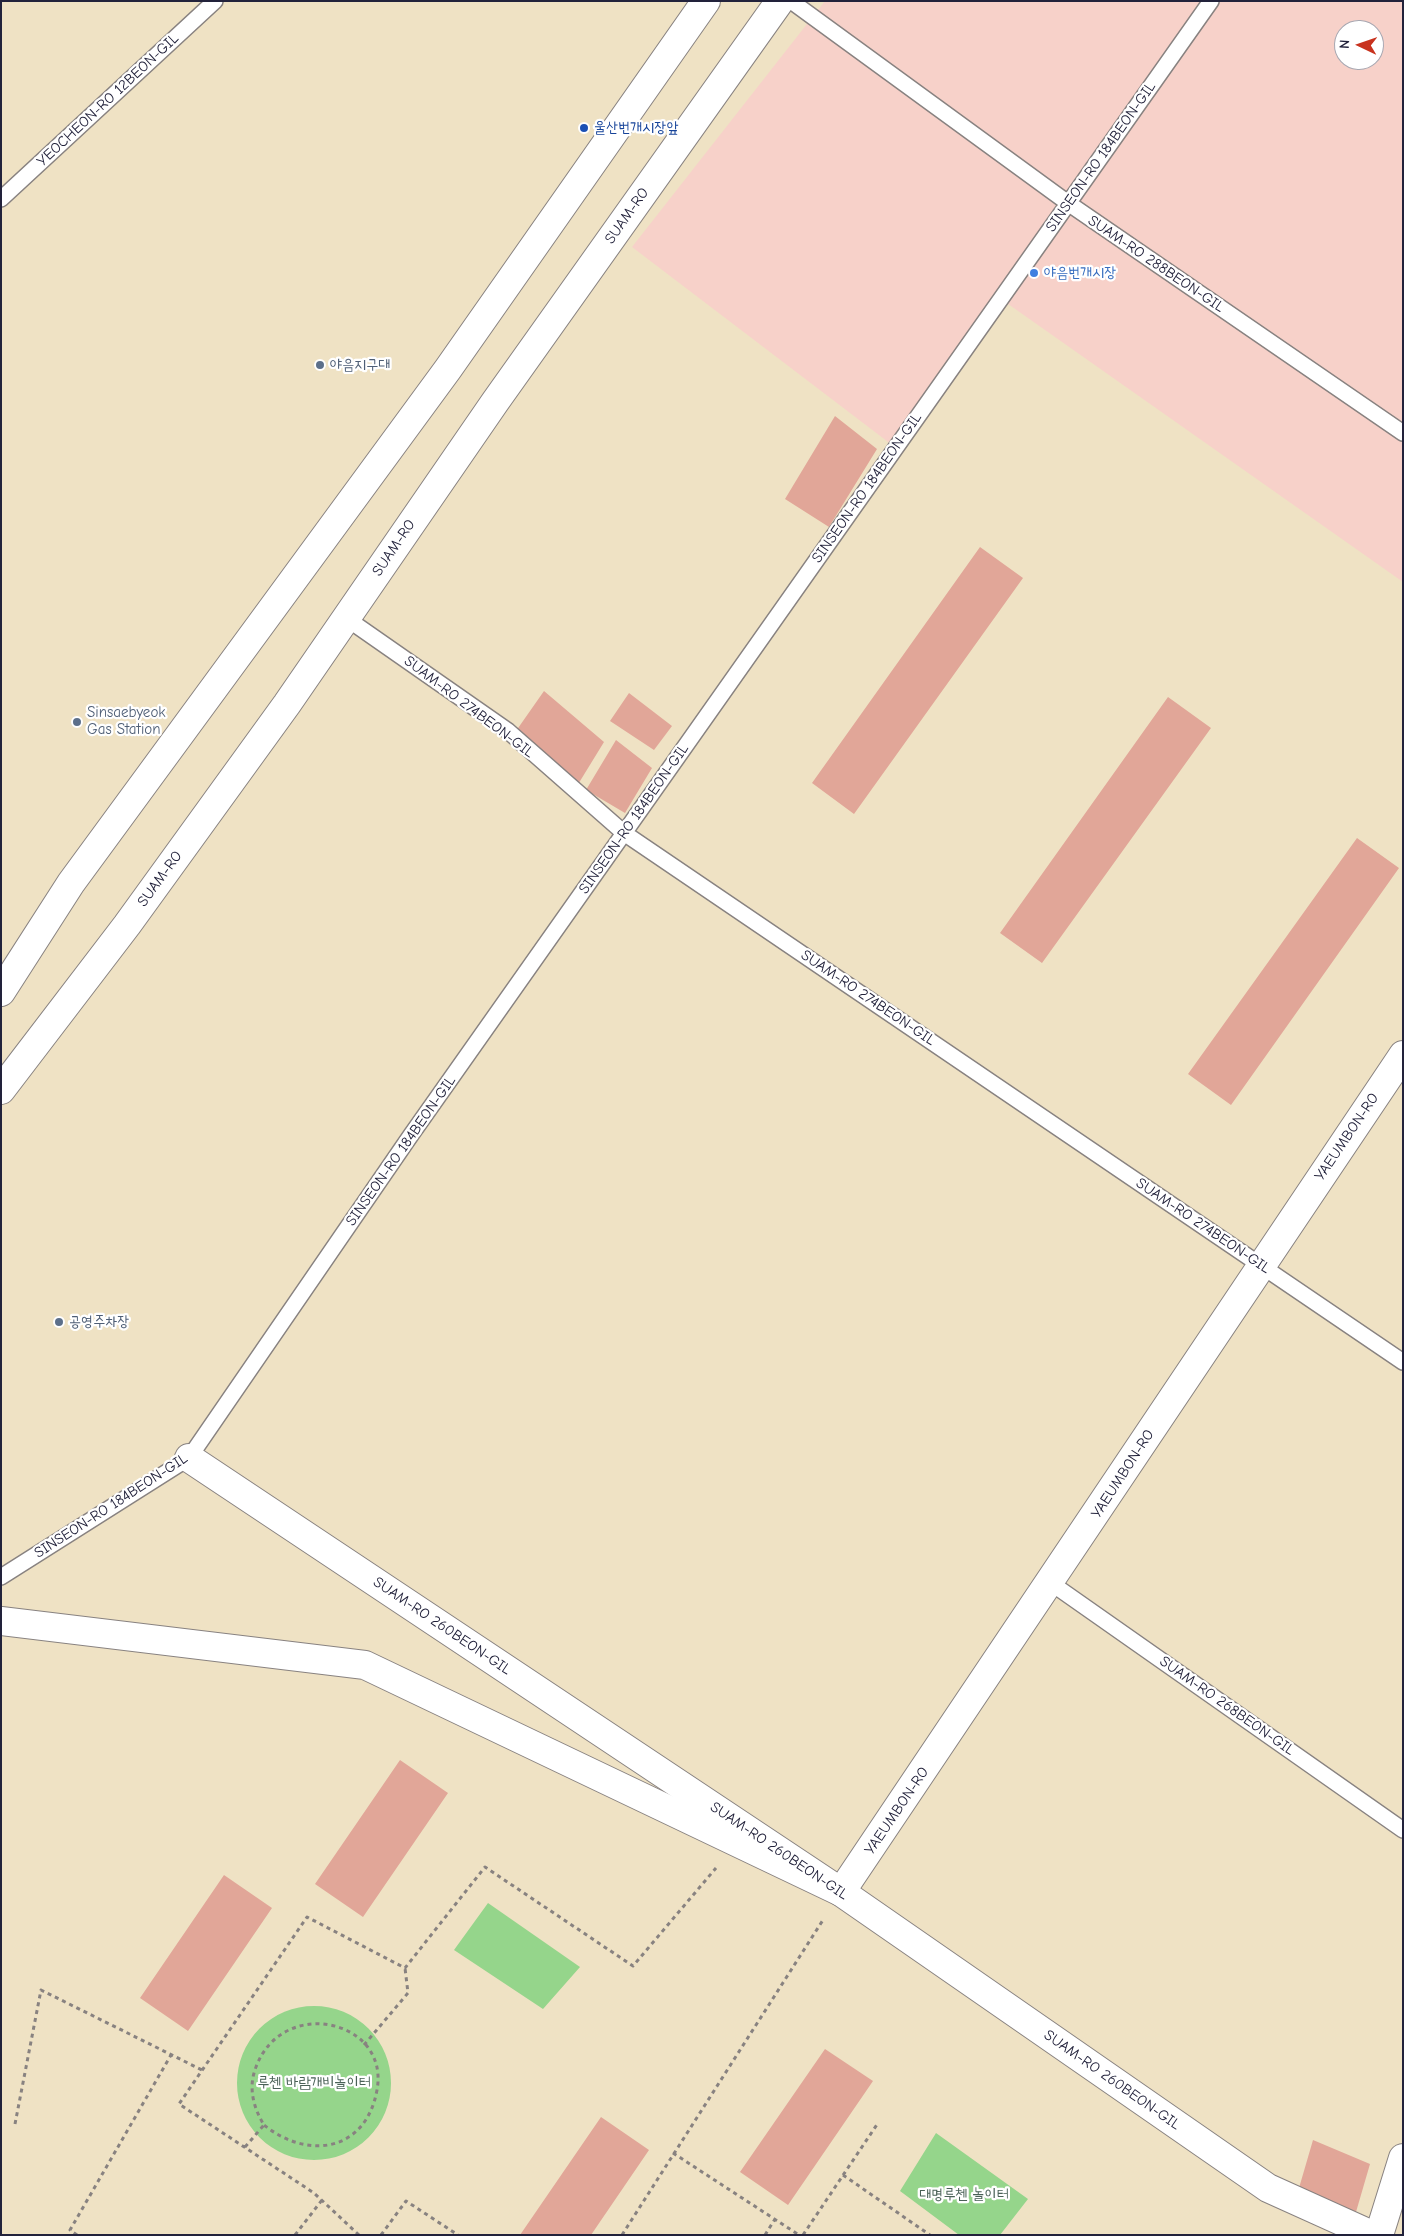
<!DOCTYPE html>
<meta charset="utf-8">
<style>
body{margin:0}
#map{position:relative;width:1404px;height:2236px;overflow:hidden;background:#efe2c4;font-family:"Comic Neue",sans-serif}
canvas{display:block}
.frame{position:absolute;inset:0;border:2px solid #22223b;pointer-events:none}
.north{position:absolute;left:1334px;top:20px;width:50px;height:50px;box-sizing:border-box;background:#fff;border:1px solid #a7a7b1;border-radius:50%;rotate:273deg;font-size:14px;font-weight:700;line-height:20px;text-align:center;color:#22223b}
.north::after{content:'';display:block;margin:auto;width:18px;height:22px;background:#c8321e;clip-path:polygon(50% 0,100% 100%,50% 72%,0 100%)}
</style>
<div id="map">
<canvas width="1404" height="2236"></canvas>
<div class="frame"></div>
<div class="north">N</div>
</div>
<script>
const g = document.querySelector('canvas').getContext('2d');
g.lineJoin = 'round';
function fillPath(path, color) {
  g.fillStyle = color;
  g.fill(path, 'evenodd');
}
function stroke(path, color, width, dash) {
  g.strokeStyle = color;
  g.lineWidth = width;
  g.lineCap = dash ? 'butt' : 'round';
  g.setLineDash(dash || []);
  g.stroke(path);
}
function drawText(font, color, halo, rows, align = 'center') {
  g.font = font + ' "Comic Neue","Poor Story",sans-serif';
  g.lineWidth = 4.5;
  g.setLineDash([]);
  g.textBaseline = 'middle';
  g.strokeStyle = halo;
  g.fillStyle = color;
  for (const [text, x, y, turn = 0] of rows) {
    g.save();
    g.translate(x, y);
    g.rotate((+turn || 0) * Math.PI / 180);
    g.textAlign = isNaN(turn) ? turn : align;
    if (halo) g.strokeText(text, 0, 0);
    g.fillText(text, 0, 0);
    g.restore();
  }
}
fillPath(new Path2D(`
 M825,1h578v581l-402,-283 -105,149 -264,-201zM1344,30h30v30h-30z`), '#f7d1c9');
fillPath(new Path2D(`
 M488,1903l92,64 -37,42 -89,-59z
 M237 2083a77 77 0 1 1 154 0a77 77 0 1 1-154 0Z
 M936,2133l92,66 -28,36h-41l-59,-44z`), '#95d58b');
fillPath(new Path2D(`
 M835,416l42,33 -48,78 -44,-28z
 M980,547l43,31 -169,236 -42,-31z
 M544,691l60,51 -27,44 -61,-55z
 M629,693l43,33 -18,24 -44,-29z
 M1168,697l43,31 -169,235 -42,-30z
 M616,740l36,28 -27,45 -39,-23z
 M1357,838l42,30 -168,237 -43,-31z
 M400,1760l48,33 -85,124 -48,-33z
 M224,1875l48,33 -84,123 -48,-33z
 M825,2049l48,32 -85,124 -48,-33z
 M601,2117l48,33 -58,85h-71z
 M1313,2140l57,24 -14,48 -57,-24z`), '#e1a698');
const service = new Path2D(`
 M791,1l277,202 335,230
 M1,199l214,-198
 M346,618l162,113 116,102 779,529
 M1,1577l188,-119 222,-323 800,-1134
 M1051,1583l352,247`);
const minor = new Path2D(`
 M189,1458l652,434 427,296 104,47`);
const tertiary = new Path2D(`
 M1,1621l364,44 476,227c189,-278 373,-559 562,-837
 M1379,2235l24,-77`);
const secondary = new Path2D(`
 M1,992l70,-109 377,-514 258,-368
 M1,1090l126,-165 160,-221 208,-302 285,-401`);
stroke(service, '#888280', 18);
stroke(minor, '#888280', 30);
stroke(tertiary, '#888280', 30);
stroke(secondary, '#888280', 30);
stroke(new Path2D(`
 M364,2045l44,-52 -3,-25
 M15,2124l26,-134 161,80
 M245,2147l19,-22c-11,-18 -16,-38 -8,-58 27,-72 134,-47 121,23 -11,61 -68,71 -113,35
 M673,2153l126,82
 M843,2175l87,60
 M77,2235l-7,-5 101,-175
 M295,2235l27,-35
 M359,2235l-45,-42 -135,-89 128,-187 98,51 80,-101 148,99 83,-98
 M381,2235l25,-34 52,34
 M622,2235l201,-315
 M765,2235l10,-16
 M803,2235l75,-112`), '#888280', 3, [4, 4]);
stroke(service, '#fff', 15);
stroke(minor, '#fff', 28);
stroke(tertiary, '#fff', 28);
stroke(secondary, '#fff', 28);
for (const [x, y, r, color] of [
 [584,128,5,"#1a4fb4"],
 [1034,273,5,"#3f7fe0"],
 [320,365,5,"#5c6f8a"],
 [77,722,5,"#5c6f8a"],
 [59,1322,5,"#5c6f8a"]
]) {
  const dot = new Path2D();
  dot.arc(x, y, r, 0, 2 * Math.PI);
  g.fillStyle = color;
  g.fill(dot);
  stroke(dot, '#fff', 2);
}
drawText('15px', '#22223b', '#fff', [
 ["YEOCHEON-RO 12BEON-GIL",108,100,-43],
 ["SINSEON-RO 184BEON-GIL",1101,157,-55],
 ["SUAM-RO",627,216,-55],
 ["SUAM-RO 288BEON-GIL",1156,264,34],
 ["SINSEON-RO 184BEON-GIL",867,488,-55],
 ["SUAM-RO",394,548,-56],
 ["SUAM-RO 274BEON-GIL",469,707,37],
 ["SINSEON-RO 184BEON-GIL",634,819,-55],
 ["SUAM-RO",160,879,-54],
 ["SUAM-RO 274BEON-GIL",868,998,34],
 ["YAEUMBON-RO",1347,1137,-56],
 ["SINSEON-RO 184BEON-GIL",401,1151,-55],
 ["SUAM-RO 274BEON-GIL",1203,1226,34],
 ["YAEUMBON-RO",1123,1474,-57],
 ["SINSEON-RO 184BEON-GIL",111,1506,-33],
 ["SUAM-RO 260BEON-GIL",442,1626,34],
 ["SUAM-RO 268BEON-GIL",1227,1706,35],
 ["YAEUMBON-RO",897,1811,-56],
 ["SUAM-RO 260BEON-GIL",779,1851,34],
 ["SUAM-RO 260BEON-GIL",1112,2080,35]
]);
drawText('15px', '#164399', '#fff', [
 ["울산번개시장앞",594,128]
], 'left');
drawText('15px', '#366cbe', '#fff', [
 ["야음번개시장",1044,273]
], 'left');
drawText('15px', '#4e5e75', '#fff', [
 ["야음지구대",330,365],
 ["Sinsaebyeok",87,713],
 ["Gas Station",87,730],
 ["공영주차장",69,1322]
], 'left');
drawText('15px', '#4a6157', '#fff', [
 ["루첸 바람개비놀이터",314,2083],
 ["대명루첸 놀이터",964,2195]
]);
</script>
